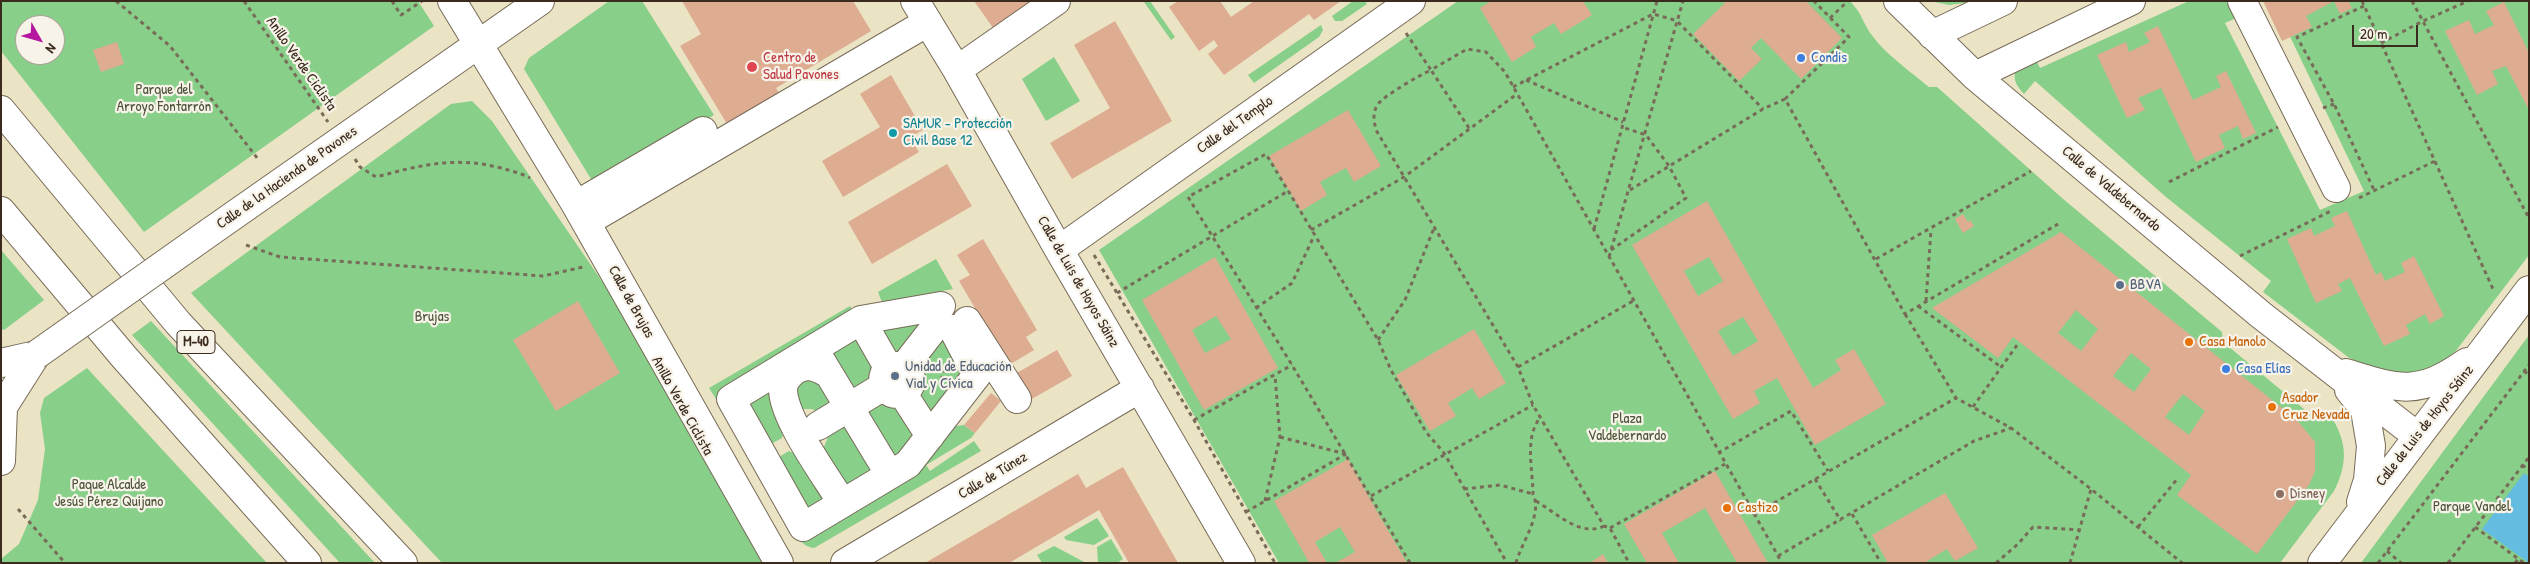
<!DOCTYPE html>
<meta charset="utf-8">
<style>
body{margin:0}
#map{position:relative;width:2530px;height:564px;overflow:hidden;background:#eae3c4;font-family:"Patrick Hand",sans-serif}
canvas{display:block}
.frame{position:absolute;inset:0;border:2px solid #3b2a1e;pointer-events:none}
.north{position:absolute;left:15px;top:15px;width:50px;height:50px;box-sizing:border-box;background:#f7f3e8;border:1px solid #aca397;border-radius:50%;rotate:128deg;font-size:14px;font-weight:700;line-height:20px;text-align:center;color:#3b2a1e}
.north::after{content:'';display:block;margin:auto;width:18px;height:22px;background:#b5179e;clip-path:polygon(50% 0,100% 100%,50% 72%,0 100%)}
.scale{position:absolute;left:2352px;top:25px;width:66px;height:22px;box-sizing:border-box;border:2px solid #3b2a1e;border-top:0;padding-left:6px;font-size:15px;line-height:18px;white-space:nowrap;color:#3b2a1e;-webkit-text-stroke:4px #f7f3e8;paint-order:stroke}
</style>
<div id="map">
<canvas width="2530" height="564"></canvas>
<div class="frame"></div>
<div class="north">N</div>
<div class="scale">20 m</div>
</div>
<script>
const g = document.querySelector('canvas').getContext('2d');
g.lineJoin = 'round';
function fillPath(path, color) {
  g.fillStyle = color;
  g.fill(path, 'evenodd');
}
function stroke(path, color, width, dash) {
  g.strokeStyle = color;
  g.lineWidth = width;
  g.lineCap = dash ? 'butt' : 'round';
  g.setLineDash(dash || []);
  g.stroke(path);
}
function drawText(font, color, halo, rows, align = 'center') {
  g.font = font + ' "Patrick Hand",sans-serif';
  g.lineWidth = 4.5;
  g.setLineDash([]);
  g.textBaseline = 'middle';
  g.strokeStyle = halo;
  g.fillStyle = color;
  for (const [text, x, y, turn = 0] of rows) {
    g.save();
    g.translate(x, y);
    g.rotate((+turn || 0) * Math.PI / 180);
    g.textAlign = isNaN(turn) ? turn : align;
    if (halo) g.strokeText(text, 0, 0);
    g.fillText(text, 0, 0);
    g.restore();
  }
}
fillPath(new Path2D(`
 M1,1h417l16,25 -290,206 -143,-181zM25,25h30v30h-30z
 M609,1h33l72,114 -120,69 -70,-115 5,-11z
 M1150,1l25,36 -4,3 -27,-38z
 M1353,1h12l2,3 -25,17h-7l-3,-5z
 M1458,1h392c13,14 12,20 21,33 13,19 40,38 58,53h8l125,111 160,134 1,10 93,77 10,-8 2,1c19,27 21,50 6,79l-54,72h-1001l-180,-313z
 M1930,1h42v1l-23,3z
 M2189,1h51l3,14 -18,8 95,187 44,-19 -91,-190h256v254l-74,97 -21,15 -24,8 -40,-6 -22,-12 -85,-65 8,-11 -105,-84 -131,-116 -11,13c-18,-19 -7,-27 8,-42l8,16z
 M1321,25l2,5 -4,7 -65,46 -6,-8z
 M1054,57l26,44 -34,20 -24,-42z
 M472,101l20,20 149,217 131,225h-330l-251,-270 260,-189z
 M1,250l43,50 -40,30 -3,-1z
 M936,259l17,30 -71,13 -4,-10z
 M850,306l4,7 -119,69 4,53 -30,-47z
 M930,313l-32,45 -21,-36z
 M151,321l224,242h-35l-208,-228z
 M939,330l33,45 -37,48 -21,-32 5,-12 -2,-9z
 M861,331l18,44 -24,20 -25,-46z
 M2529,335v228h-168z
 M87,368l180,195h-266v-4l18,-15 19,-44 7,-51 -5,-36 4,-15z
 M808,370l33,33 -20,11 -9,-5h-12l-7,-24z
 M779,378l9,38 -6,22 -13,7 -23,-44z
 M887,394l43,48 -34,22 -33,-57z
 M848,416l33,53 -32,22 -26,-42 5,-12 1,-10z
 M964,425l11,8 -4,5 -45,27 4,6 44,-30 7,10 -167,97c-7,-1 -12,-4 -16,-11l120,-64 38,-47z
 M789,451l13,6 33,42 -25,15 -33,-56z
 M1097,518l12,18 -15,9 -28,-5 -2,-3z
 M1111,539l12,20 -6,4h-19l-1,-16z
 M1054,546l32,17h6h-50l-5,-8z`), '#88cf8a');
fillPath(new Path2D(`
 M2524,473l5,4v86l-47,-34z`), '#64bde1');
fillPath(new Path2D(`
 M682,1h171l18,30 -95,57 6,10 -52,31 -50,-83 21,-12z
 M974,1h65l-43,31z
 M1178,1h42l11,16 23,-16h87l-27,19 -5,-6 -85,61 -16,-21 10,-8 -4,-6 -15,11 -30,-44z
 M1491,1h92l9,14 -31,19 -7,-11 -23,14 5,10 -24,15 -32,-54z
 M1723,1h83l36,37 -41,41 -40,-41 -10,10 11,11 -23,22 -46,-47 32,-31z
 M2263,1h85l4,7 -12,6 -6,-13 -28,15 6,11 -30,14z
 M2504,2l25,51v57l-23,-44 -14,5 6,13 -21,11 -32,-64 24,-11 6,14 19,-9 -8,-14z
 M1115,21l57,100 -100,58 -22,-36 60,-35 -36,-63z
 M2158,26l35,74 28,-13 -5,-11 10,-5 30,62 -13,6 -5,-13 -19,9 6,13 -29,14 -35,-74 -23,10 7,12 -18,8 -30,-63 29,-13 3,10 21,-10 -6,-9z
 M117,42l7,22 -23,8 -8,-22z
 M891,75l32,55 -13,7 9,15 -76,45 -21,-36 58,-34 -20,-33z
 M1348,110l33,56 -27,16 -8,-14 -26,14 7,13 -26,16 -32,-55z
 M947,164l25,42 -100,58 -24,-42z
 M1707,201l106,187 28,-18 -6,-10 19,-11 32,55 -71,41 -38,-67 -23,13 6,12 -27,16 -101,-174zM1709,257l14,24 -25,15 -14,-25zM1743,317l15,24 -25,15 -15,-25z
 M2347,211l29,64 5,-3 4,9 20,-9 -4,-9 13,-7 30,60 -14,8 -5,-10 -19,11 4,9 -26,12 -34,-68 -12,6 4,7 -26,12 -29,-64 24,-11 3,8 21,-10 -4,-8z
 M1963,214l5,8 2,-2 4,6 -11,7 -8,-14z
 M2061,232l235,187 19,23v29l-6,14 -52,69 -80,-59 14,-20 -178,-138 -15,21 -66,-50zM2076,310l22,19 -17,22 -23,-18zM2131,353l20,16 -17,23 -21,-16zM2183,394l22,17 -16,24 -24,-18z
 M983,239l54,91 -11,7 8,13 -25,15 -50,-84 11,-6 -13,-20z
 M1215,257l63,111 -74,42 -62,-110zM1216,316l15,23 -26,14 -13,-23z
 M578,301l42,72 -64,38 -43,-71z
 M1474,329l32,54 -27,16 -7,-11 -24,15 8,13 -26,15 -34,-56z
 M1057,350l15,26 -42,24 -15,-26z
 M991,393l10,8 -26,32 -11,-8z
 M1348,459l31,56 28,48h-72l20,-11 -15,-25 -25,15 12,21h-18l-3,-6 -32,-56z
 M1123,467l55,96h-49l-30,-53 -90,53h-84l153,-89 8,14z
 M1715,471l53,92h-31l-32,-55 -43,25 17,30h-32l-23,-39z
 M1945,493l33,55 -23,13 -8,-12 -23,14h-36l-16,-28z
 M1603,554l5,9h-18z`), '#deac91');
const minor = new Path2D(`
 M452,1l124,204 203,358
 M915,1l42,69 102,180 182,313
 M1898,1l77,75 286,239 156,121
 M2242,1l94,187
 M1932,35l71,-34
 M957,70l99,-69
 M1975,76l156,-75
 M576,205l127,-74
 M586,222l342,-200
 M210,232l330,-231
 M1059,250l352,-249
 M941,306l-80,14 -130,79 72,128 105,-63 69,-89 -24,-46
 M861,320l28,49
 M967,321l50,78
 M820,359l70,116
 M1,363l35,-8
 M883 380a14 14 0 1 1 28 0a14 14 0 1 1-28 0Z
 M903,368l35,-45
 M2346,373c54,17 73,23 121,-11
 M829,374c-12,-7 -23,-12 -35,-3 -6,5 -11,11 -11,19 1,30 43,86 59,113
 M2349,390l16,20 6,36 -3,34 -7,22
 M903,394l27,42
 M818,426l66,-40
 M1,461l2,-54 33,-52
 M845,563l295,-175
 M2322,563l207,-273`);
const highway = new Path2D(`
 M1,110l177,213 225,240
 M1,211l123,146 183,206`);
stroke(minor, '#786b58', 30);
stroke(highway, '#786b58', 30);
stroke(new Path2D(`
 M116,1l54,45 88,113
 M244,1l84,121
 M392,1l9,14 21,-14
 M2362,1l131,288
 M2412,1l117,217
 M2364,6l-67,31 37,67 40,86
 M1830,18l18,-17
 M1678,22l85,87
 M1406,33l25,37 36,-21 19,3 19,20 277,491
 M2381,43l42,-22 45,-20
 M1526,80l97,42
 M1513,87l140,-73 25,7
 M1785,99l64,-62 -35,-36
 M2323,108l11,-4
 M1469,128l-38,-58c-11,5 -46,25 -53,34 -6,9 -4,17 -2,26l142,237 15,38 71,121 6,2 19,35
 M355,159l5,8 16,10c45,-12 79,-21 125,-9 10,3 20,5 29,10
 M2169,182l109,-55
 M1630,190l133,-81 22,-10 120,215 153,-90
 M2359,198l76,-37
 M1594,229l63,-228
 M1311,230l93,-53 113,-83
 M246,245l34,12 263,19 40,-9
 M1611,250l75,-52 -17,-32 -23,-31 -24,-8
 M1094,255l100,165 81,143
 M2240,256l91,-45
 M1609,257l74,-256
 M1876,259l155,-88
 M1117,293l171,-102
 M1926,301l5,-71
 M1918,306l83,61
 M1256,308l36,-25 22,-47
 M1905,314l51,84 55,30 80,61 91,74
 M1378,340l27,-40 29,-72
 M1518,367l115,-66
 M2524,371l5,4
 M941,380l4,-13
 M1973,407l44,-62
 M1194,420l98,-55
 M1280,437l66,17
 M1718,453l73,-42 37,60
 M2522,465l7,5
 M1815,479l26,42
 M1464,489l36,-4 33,9
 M1371,496l162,-91
 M1265,501l15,-64 -5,-62
 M1536,501c19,11 45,37 68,25
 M18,509l47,54
 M1246,512l100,-58
 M1852,514l29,49
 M1753,515l203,-117
 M2138,527l40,-49
 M2475,527l49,36
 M1610,528l115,-64
 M2387,551l14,12
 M1778,556l196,-115 37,-13
 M1410,563l-118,-198 -104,-168 78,-43 112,186 13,30 35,62 18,21 63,110
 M1516,563c5,-20 27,-48 17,-69 0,-24 -9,-56 7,-76
 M1996,563l22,-19 15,-17 46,3
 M2070,563l21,-74
 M2378,563l151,-198
 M2448,563l81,-106
 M2515,563l3,-4`), '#786b58', 3, [4, 4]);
stroke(minor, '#fff', 28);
stroke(highway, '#fff', 28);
const minorBridge = new Path2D(`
 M36,355l174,-123`);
stroke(minorBridge, '#786b58', 30, []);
stroke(minorBridge, '#fff', 28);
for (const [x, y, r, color] of [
 [1801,58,5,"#3f7fe0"],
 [752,67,6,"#e0444e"],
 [893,133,5,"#0f9aa8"],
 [2120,285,5,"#5c6f8a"],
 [2189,342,5,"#e8710a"],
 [2226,369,5,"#3f7fe0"],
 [895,376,5,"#5c6f8a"],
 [2272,407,5,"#e8710a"],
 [2280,494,5,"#8d6e63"],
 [1727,508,5,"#e8710a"]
]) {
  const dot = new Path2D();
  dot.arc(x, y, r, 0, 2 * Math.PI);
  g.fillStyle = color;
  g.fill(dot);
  stroke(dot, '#f7f3e8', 2);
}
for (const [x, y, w] of [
 [196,342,38]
]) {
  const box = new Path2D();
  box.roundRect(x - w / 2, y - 11.5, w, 23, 4);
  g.fillStyle = '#f7f3e8';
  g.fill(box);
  stroke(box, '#3b2a1e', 1);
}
drawText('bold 14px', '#3b2a1e', null, [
 ["M-40",196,342]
]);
drawText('15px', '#be3a42', '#f7f3e8', [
 ["Centro de",763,58],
 ["Salud Pavones",763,75]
], 'left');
drawText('15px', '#366cbe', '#f7f3e8', [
 ["Condis",1811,58],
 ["Casa Elías",2236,369]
], 'left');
drawText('15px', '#3b2a1e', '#f7f3e8', [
 ["Anillo Verde Ciclista",301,64,55],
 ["Calle del Templo",1235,125,-35],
 ["Calle de la Hacienda de Pavones",287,178,-35],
 ["Calle de Valdebernardo",2111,189,40],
 ["Calle de Luis de Hoyos Sáinz",1078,282,60],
 ["Calle de Brujas",631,302,61],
 ["Anillo Verde Ciclista",682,406,61],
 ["Calle de Luis de Hoyos Sáinz",2425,426,-52],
 ["Calle de Túnez",993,476,-31]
]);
drawText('15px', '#4e5339', '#f7f3e8', [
 ["Parque del",164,90],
 ["Arroyo Fontarrón",164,107],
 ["Brujas",432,317],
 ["Plaza",1627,419],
 ["Valdebernardo",1627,436],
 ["Paque Alcalde",109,485],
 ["Jesús Pérez Quijano",109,502],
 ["Parque Vandel",2472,507]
]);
drawText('15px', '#0d838f', '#f7f3e8', [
 ["SAMUR - Protección",903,124],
 ["Civil Base 12",903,141]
], 'left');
drawText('15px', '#4e5e75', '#f7f3e8', [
 ["BBVA",2130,285],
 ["Unidad de Educación",905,367],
 ["Vial y Cívica",905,384]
], 'left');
drawText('15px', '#c56008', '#f7f3e8', [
 ["Casa Manolo",2199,342],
 ["Asador",2282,398],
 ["Cruz Nevada",2282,415],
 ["Castizo",1737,508]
], 'left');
drawText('15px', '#785e54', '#f7f3e8', [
 ["Disney",2290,494]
], 'left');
</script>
